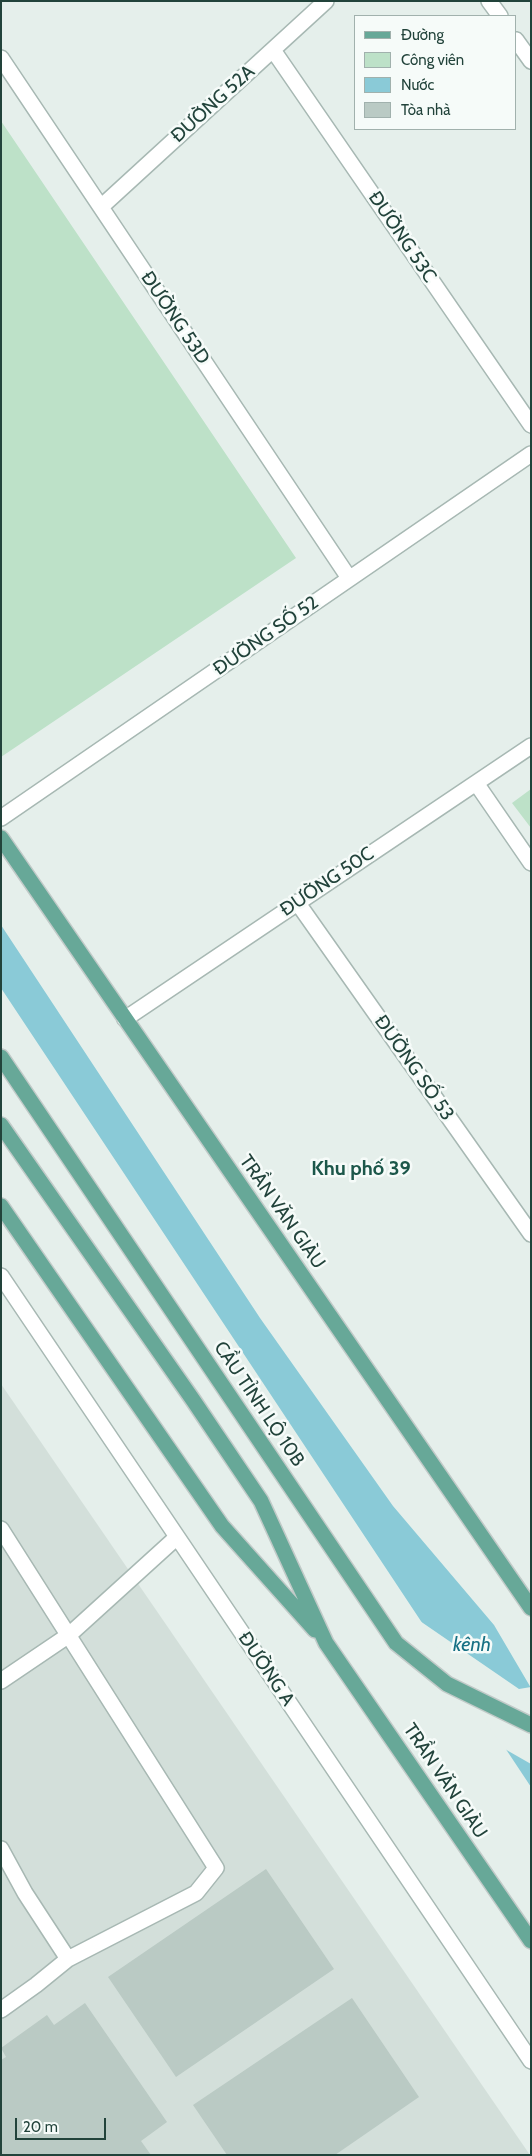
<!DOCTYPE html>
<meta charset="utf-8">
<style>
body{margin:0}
#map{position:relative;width:532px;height:2156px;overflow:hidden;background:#e5efeb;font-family:Cabin,sans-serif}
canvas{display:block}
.frame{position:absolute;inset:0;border:2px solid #22433b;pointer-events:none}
.legend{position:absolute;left:354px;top:15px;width:162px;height:115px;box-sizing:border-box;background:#f6fbf9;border:1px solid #a1b1ad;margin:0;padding:6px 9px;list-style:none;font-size:15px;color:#22433b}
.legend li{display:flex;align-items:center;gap:10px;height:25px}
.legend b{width:25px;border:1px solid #a1b1ad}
.scale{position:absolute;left:15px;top:2118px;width:91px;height:22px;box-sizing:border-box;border:2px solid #22433b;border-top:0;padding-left:6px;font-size:15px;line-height:18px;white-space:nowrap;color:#22433b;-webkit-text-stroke:4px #f6fbf9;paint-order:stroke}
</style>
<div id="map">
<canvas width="532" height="2156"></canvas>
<div class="frame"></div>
<ul class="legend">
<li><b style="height:6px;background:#67a898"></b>Đường</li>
<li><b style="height:14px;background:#bde1c8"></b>Công viên</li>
<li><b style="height:14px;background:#8acad7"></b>Nước</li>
<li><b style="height:14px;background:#bacac4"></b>Tòa nhà</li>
</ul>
<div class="scale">20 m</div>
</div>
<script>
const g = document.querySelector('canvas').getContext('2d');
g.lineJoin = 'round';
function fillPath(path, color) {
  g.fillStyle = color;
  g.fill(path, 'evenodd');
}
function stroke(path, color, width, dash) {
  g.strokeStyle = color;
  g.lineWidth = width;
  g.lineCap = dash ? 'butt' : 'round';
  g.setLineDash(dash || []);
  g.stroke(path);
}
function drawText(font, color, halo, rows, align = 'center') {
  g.font = font + ' Cabin,sans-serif';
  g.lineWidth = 5;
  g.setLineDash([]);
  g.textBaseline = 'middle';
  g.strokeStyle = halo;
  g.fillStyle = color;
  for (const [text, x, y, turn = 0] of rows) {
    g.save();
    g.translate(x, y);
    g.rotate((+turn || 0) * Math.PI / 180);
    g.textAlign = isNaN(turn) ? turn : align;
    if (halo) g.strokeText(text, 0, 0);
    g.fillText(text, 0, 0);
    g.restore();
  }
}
fillPath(new Path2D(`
 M1,1384l529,771h-529z`), '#d3dfda');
fillPath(new Path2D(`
 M1,121l295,437 -295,199z
 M531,789v39l-19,-25z`), '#bde1c8');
fillPath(new Path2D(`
 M1,925l259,393 133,188 101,119 37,63v99l-530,-799z`), '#8acad7');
fillPath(new Path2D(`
 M420,1621l99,68 12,-2v77l-28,-16z`), '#e5efeb');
fillPath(new Path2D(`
 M266,1869l68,100 -158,108 -68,-100z
 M352,1998l67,99 -84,58h-108l-34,-50z
 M85,2003l82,119 -26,19 10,14h-150v-95l5,-3 -5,-9 46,-33 7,10z`), '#bacac4');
const minor = new Path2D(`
 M489,1l11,15
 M516,40l15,21
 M273,50l258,375
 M1,58l348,520
 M101,207l225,-206
 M476,783l55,80
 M1,818l530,-364
 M297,902l234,332
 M125,1019l406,-273
 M1,1276l530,785
 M1,1529l215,339 -20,25 -128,66 -32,26 -35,25
 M1,1681l68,-46 108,-98
 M1,1849l24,44 43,66`);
const major = new Path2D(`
 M1,838l530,770
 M1,1057l395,586 51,41 84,41
 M1,1125l192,275 68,101 65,142 205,298
 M1,1206l221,320 93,104`);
stroke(minor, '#a7b8b3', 18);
stroke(major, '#c1cac8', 18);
stroke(minor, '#fff', 15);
stroke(major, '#67a898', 15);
drawText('19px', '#22433b', '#f6fbf9', [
 ["ĐƯỜNG 52A",213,104,-42],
 ["ĐƯỜNG 53C",402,237,56],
 ["ĐƯỜNG 53D",175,318,56],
 ["ĐƯỜNG SỐ 52",266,636,-35],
 ["ĐƯỜNG 50C",327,882,-34],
 ["ĐƯỜNG SỐ 53",414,1068,55],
 ["TRẦN VĂN GIÀU",282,1212,55],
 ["CẦU TỈNH LỘ 10B",259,1404,56],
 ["ĐƯỜNG A",266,1669,56],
 ["TRẦN VĂN GIÀU",445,1781,56]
]);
drawText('bold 20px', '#1c574a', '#f6fbf9', [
 ["Khu phố 39",361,1169]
]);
drawText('italic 20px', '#177084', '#f6fbf9', [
 ["kênh",472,1645]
]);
</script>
